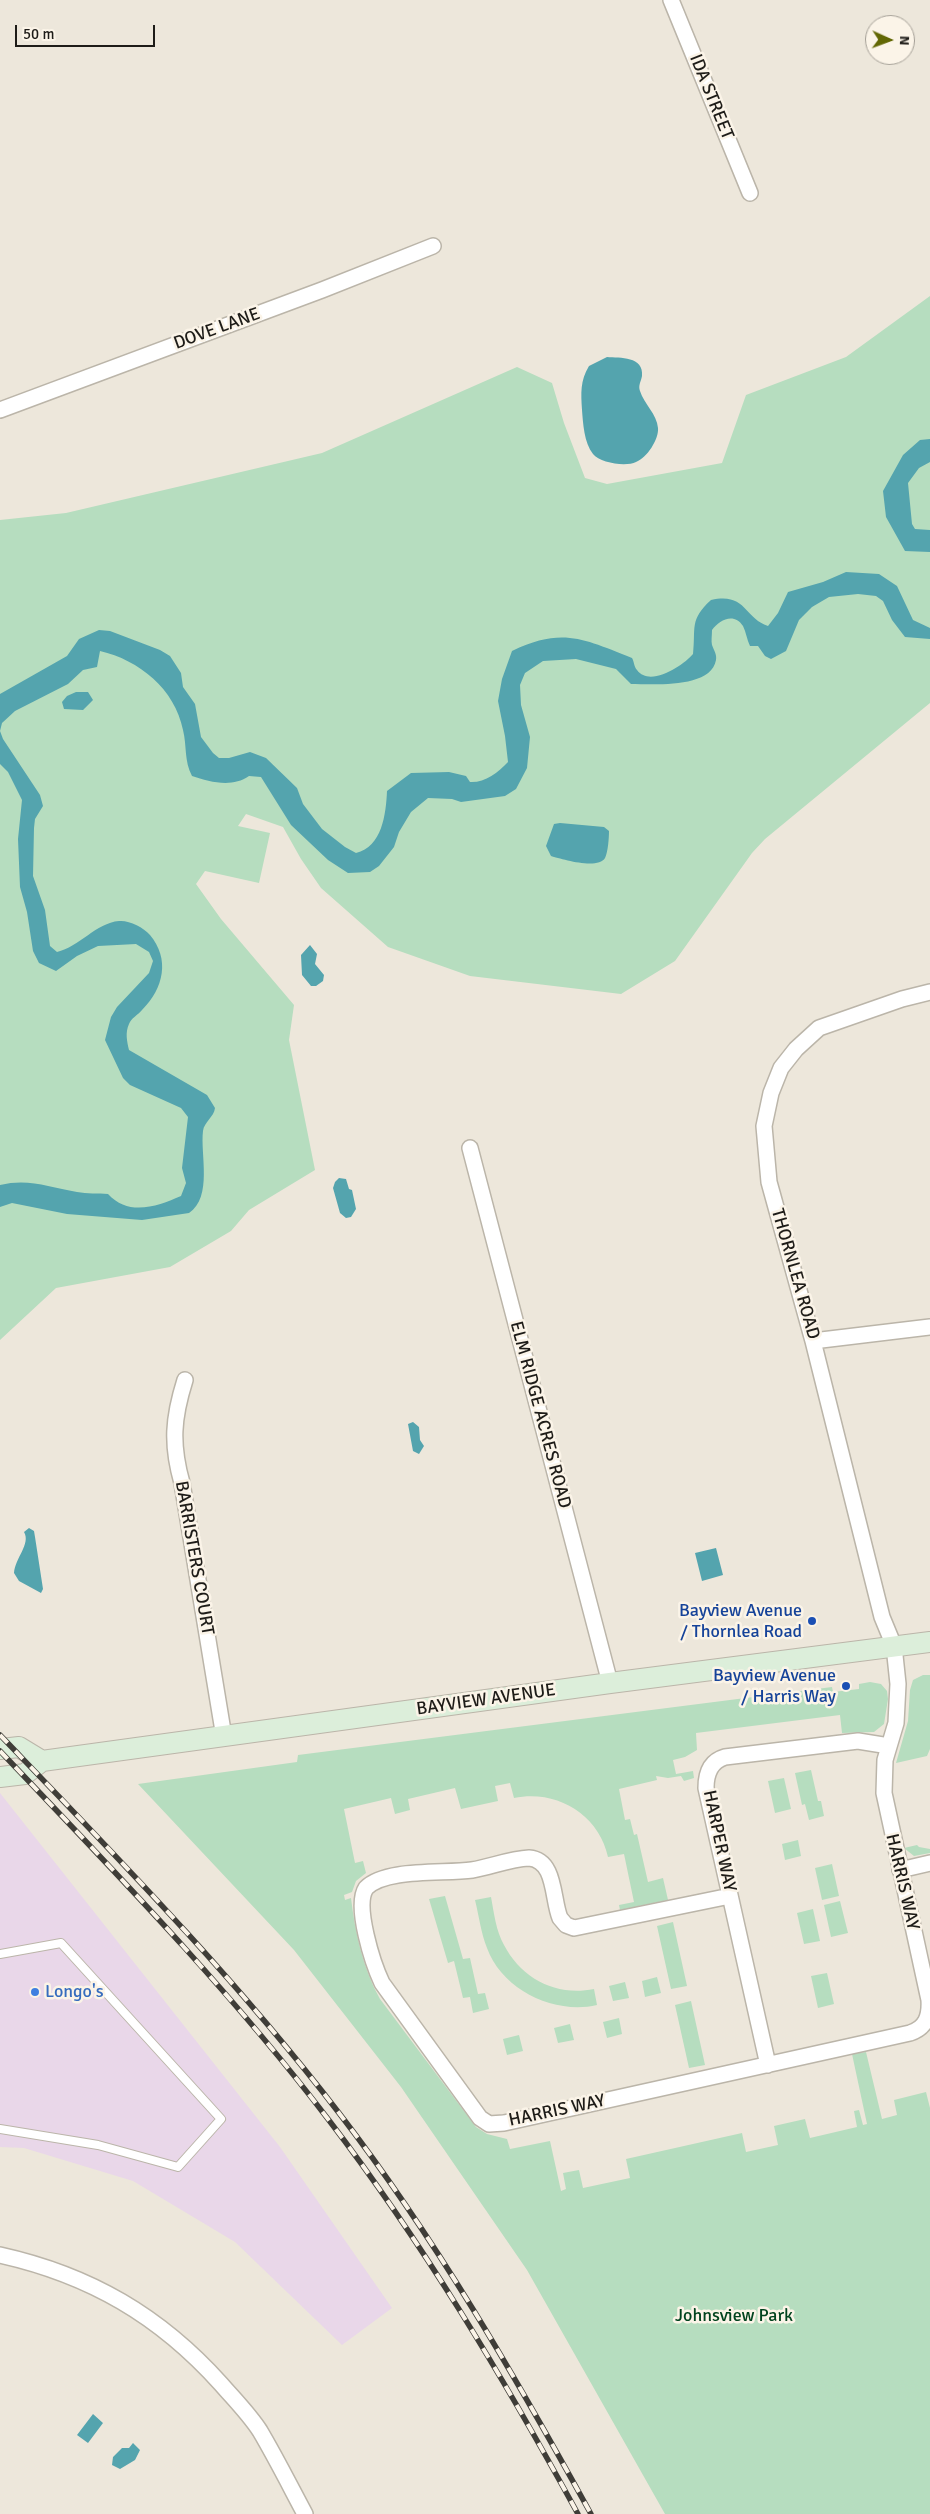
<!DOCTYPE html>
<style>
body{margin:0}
#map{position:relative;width:930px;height:2514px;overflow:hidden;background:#ede7db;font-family:Signika,sans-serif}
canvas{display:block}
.north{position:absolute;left:865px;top:15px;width:50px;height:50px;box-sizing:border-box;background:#fbf4e8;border:1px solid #a39e95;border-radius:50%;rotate:92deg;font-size:14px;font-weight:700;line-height:20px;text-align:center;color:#1e1c18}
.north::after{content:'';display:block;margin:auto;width:18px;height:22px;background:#626704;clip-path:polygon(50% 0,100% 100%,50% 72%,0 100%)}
.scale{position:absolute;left:15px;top:25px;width:140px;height:22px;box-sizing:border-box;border:2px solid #1e1c18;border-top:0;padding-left:6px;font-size:15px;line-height:18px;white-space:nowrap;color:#1e1c18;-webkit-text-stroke:4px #fbf4e8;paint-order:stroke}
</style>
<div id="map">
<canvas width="930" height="2514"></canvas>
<div class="north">N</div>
<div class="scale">50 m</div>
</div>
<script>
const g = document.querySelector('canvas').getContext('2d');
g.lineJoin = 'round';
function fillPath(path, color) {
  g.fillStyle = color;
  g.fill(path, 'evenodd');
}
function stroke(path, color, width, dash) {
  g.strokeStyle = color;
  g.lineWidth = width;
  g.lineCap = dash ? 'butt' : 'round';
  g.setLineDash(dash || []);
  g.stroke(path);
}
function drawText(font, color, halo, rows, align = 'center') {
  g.font = font + ' Signika,sans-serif';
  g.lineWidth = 5;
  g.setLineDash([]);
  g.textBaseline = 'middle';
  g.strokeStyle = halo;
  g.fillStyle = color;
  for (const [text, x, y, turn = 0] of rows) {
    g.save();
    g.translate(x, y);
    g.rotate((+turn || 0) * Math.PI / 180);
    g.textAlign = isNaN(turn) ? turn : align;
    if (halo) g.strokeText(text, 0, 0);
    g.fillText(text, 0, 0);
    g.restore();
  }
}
fillPath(new Path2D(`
 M0,1793l280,354 112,161 -50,37 -107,-103 -102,-61 -109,-33 -24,-1z`), '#e9d7e9');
fillPath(new Path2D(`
 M930,296v407l-165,136 -13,14 -77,108 -54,33 -151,-18 -82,-29 -67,-59 -20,-29 -18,-32 -37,-13 -8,12 32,7 -11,50 -54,-12 -9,13 25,35 73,86 -5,35 26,130 -66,40 -18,21 -61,36 -114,21 -56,52v-820l66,-7 256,-60 195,-86 35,16 12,40 21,55 22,6 115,-21 24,-68 100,-38z
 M923,1675h7v74l-3,7 -31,7 12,-42 2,-31 3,-10z
 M870,1682l11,2 6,7 1,8 -4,25 -10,8 -32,1 -2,-18 -144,18 1,17 -12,7 -12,3 3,14 17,-3 1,7 -10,3 -3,-5 -13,2 -12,-2 1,4 -38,9 6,31 5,-1 4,16 3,-1 11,48 15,-4 5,22 -48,10 -1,-5 15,-3 -10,-48 -16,3c-9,-43 -52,-68 -94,-59l-4,-15 -15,3 3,15 -37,8 -6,-21 -47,11 2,11 -15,4 -4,-16 -47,11 11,54 8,-2 3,12 -10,8 -4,11 -8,3 1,5 6,-2c4,34 12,71 29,101l96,128 11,7 20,5 3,10 40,-8 11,50 5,-2 -3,-16 16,-3 4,18 47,-10 -4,-19 116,-26 4,19 32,-7 -4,-19 31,-7 5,19 47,-11 -3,-16 5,-1 4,15 4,-1 -15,-70 14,-2 16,67 15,-4 -3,-15 32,-8 4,16v406h-265l-138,-244 -126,-183 -107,-137 -156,-166 159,-22 1,-7 534,-68 1,5 26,-3v-5z
 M811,1770l7,31h3l3,15 -15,4 -4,-16 -3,1 -7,-32z
 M784,1778l7,31 -16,4 -7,-32z
 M798,1840l3,16 -16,4 -3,-16z
 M917,1845l2,2 11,2v4l-16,3 -10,-8z
 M832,1864l7,32 -17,4 -7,-32z
 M445,1896l18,63 7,-1 8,36 7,-1 4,16 -16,4 -3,-16 -7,1 -9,-37 -6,2 -19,-64z
 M491,1897c3,16 5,34 13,48 17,33 52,52 90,44l3,16c-42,10 -95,-15 -110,-57 -6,-15 -8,-32 -12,-48z
 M840,1901l8,32 -17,4 -7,-32z
 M813,1909l7,32 -16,3 -7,-31z
 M673,1922l14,64 -16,3 -14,-63z
 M827,1973l7,31 -16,4 -7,-32z
 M657,1977l4,16 -16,4 -3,-16z
 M625,1982l4,16 -16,3 -4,-15z
 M691,2001l14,64 -16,3 -14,-63z
 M619,2018l3,16 -15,4 -4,-16z
 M570,2024l4,16 -16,3 -4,-15z
 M519,2035l4,16 -16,4 -4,-16z`), '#b6ddbf');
fillPath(new Path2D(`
 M607,357c13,1 37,-1 35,19 -1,6 -4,9 -2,15 4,13 17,23 18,37 1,11 -11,30 -22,34 -10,5 -36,1 -43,-8 -9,-11 -10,-31 -11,-44 -1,-17 -2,-29 7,-44z
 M930,439v23l-11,6 -11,15 4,41 3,5 15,1v22l-25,-1 -19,-34 -3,-26 20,-36 17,-15z
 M846,572l33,2 18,12 16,34 17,8v11l-25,-2 -13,-17 -9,-19 -7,-5 -18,-2 -29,3 -17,10 -13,13 -13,31 -15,8 -6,-3 -7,-10h-8c-3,-6 -4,-14 -7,-20 -9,-14 -24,-6 -31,4 0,5 -1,11 0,15 2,6 5,9 4,15 -5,29 -64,24 -85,24l-15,-15 -40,-10 -33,2 -18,12 -5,12 1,20 9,32 -3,31 -11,21 -11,7 -44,6 -9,-3 -24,-1 -17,14 -12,20 -5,15 -15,19 -9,6 -22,1 -20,-13 -37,-35 -30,-48 -12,-1c-17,12 -39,6 -57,0 -8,-15 -5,-30 -9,-46 -8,-41 -44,-70 -83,-79l-3,16 -14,3 -15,14 -53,27 -13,12 -2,8 3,8 37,56 3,11 -8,13 -1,9 -1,48 12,34 5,36 7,6c22,-5 39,-29 62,-31 10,-1 24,6 31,14 20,24 14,53 -8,75 -4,5 -11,8 -13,14 -4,9 -2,17 0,26l78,45 8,13c-1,9 -11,14 -12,23 -3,23 10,66 -14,82l-47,7 -75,-6 -55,-11 -12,4v-22c28,-7 49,2 77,7 10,2 21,1 31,2 21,23 50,12 73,2l5,-13 -4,-15 6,-51 -7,-9 -51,-23 -7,-7 -18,-38 6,-23 6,-10 32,-34 4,-12 -4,-9 -13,-8 -38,2 -21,10 -21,15 -17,-8 -6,-12 -6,-39 -7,-25 -2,-48 4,-39 -14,-28 -8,-8v-70l67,-38 12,-17 20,-9 11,1 50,19 10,6 11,17 2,14 12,17 6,33 12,16 6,5h10l21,-6 16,6 31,30 6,16 19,25 23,18 11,6c26,-6 30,-39 31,-62l24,-18 38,-1 17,4 4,6c14,1 28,-9 38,-20l-3,-26 -7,-35 4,-22 10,-28c51,-24 71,-12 120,7 2,3 2,9 5,12 13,18 47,-5 56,-16 3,-26 -4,-34 18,-54 35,-8 33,18 57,26l10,-13 10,-21 35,-10z
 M76,692h12l5,8 -10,10 -19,-1 -2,-7 5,-6z
 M560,823l44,4 5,4c0,7 -1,21 -4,27 -7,12 -44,1 -54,-2l-5,-10 8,-22z
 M310,945l7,9 -2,10 9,11 -1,6 -7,5h-5l-9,-11 -1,-20z
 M339,1178l7,1 3,10 3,1 4,19 -5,8 -5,1 -6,-5 -7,-25 2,-6z
 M413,1422l6,5 1,13 4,6 -5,8 -6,-3 -5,-27z
 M29,1528l5,3 1,6 8,52 -2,4 -22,-12 -5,-8c1,-15 17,-29 10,-41z
 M716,1548l7,27 -21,6 -7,-28z
 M93,2414l10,9 -15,20 -11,-8z
 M133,2443l7,7 -5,10 -15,9 -8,-4 1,-8 9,-9h7z`), '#54a4ae');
const service = new Path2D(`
 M0,1954l61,-11 160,176 -43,48 -80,-22 -98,-16`);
const minor = new Path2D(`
 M671,0l79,193
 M0,410l322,-120 111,-44
 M470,1148l140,535
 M813,1341l117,-14
 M185,1380c-12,38 -14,64 -3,103l42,254
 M900,1870l30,-7
 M730,1896l-156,32 -8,-3 -6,-7c-8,-19 -4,-58 -31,-60 -20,1 -38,9 -57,12 -28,4 -86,-2 -106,18 -12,18 7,76 16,95l98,135 9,6 15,-1 406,-90c16,-5 20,-17 19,-33l-45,-207 1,-33 11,-37 2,-39 -4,-38 -12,-29 -69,-276 -44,-159 -5,-56 7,-33 10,-25 15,-19 23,-21 83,-29 28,-7
 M768,2065l-62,-277c0,-15 5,-27 19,-31l133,-16 31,5
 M0,2255c90,20 160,61 221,129 13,15 28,30 39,47 16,27 30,55 45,83`);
const secondary = new Path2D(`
 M0,1749l19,-2 23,14
 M0,1777l25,-3 17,-13 568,-78 320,-41`);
stroke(service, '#bbb5a9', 10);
stroke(minor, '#bbb5a9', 18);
stroke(secondary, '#bbb5a9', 22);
stroke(service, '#fff', 8);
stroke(minor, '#fff', 15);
stroke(secondary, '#dceeda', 20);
const rail = new Path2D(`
 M0,1735c117,122 236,244 339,378 97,126 176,263 252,401
 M0,1751c113,119 228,237 328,368 95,124 175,258 250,395`);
stroke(rail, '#3f3d38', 5.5);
stroke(rail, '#fbf4e8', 4, [11]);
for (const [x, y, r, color] of [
 [812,1621,5,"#1a4fb4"],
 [846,1686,5,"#1a4fb4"],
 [35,1992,5,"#3f7fe0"]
]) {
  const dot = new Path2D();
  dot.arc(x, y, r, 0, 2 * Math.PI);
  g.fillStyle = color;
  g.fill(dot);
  stroke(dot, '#fbf4e8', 2);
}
drawText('18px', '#1e1c18', '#fbf4e8', [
 ["IDA STREET",711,97,68],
 ["DOVE LANE",217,329,-20],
 ["THORNLEA ROAD",795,1274,74],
 ["ELM RIDGE ACRES ROAD",540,1415,75],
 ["BARRISTERS COURT",194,1558,80],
 ["BAYVIEW AVENUE",486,1700,-8],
 ["HARPER WAY",719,1841,78],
 ["HARRIS WAY",902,1882,77],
 ["HARRIS WAY",557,2111,-12]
]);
drawText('18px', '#164399', '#fbf4e8', [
 ["Bayview Avenue",802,1611],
 ["/ Thornlea Road",802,1632],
 ["Bayview Avenue",836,1676],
 ["/ Harris Way",836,1697]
], 'right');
drawText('18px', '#366cbe', '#fbf4e8', [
 ["Longo's",45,1992]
], 'left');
drawText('18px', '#00431e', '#fbf4e8', [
 ["Johnsview Park",734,2316]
]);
</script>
